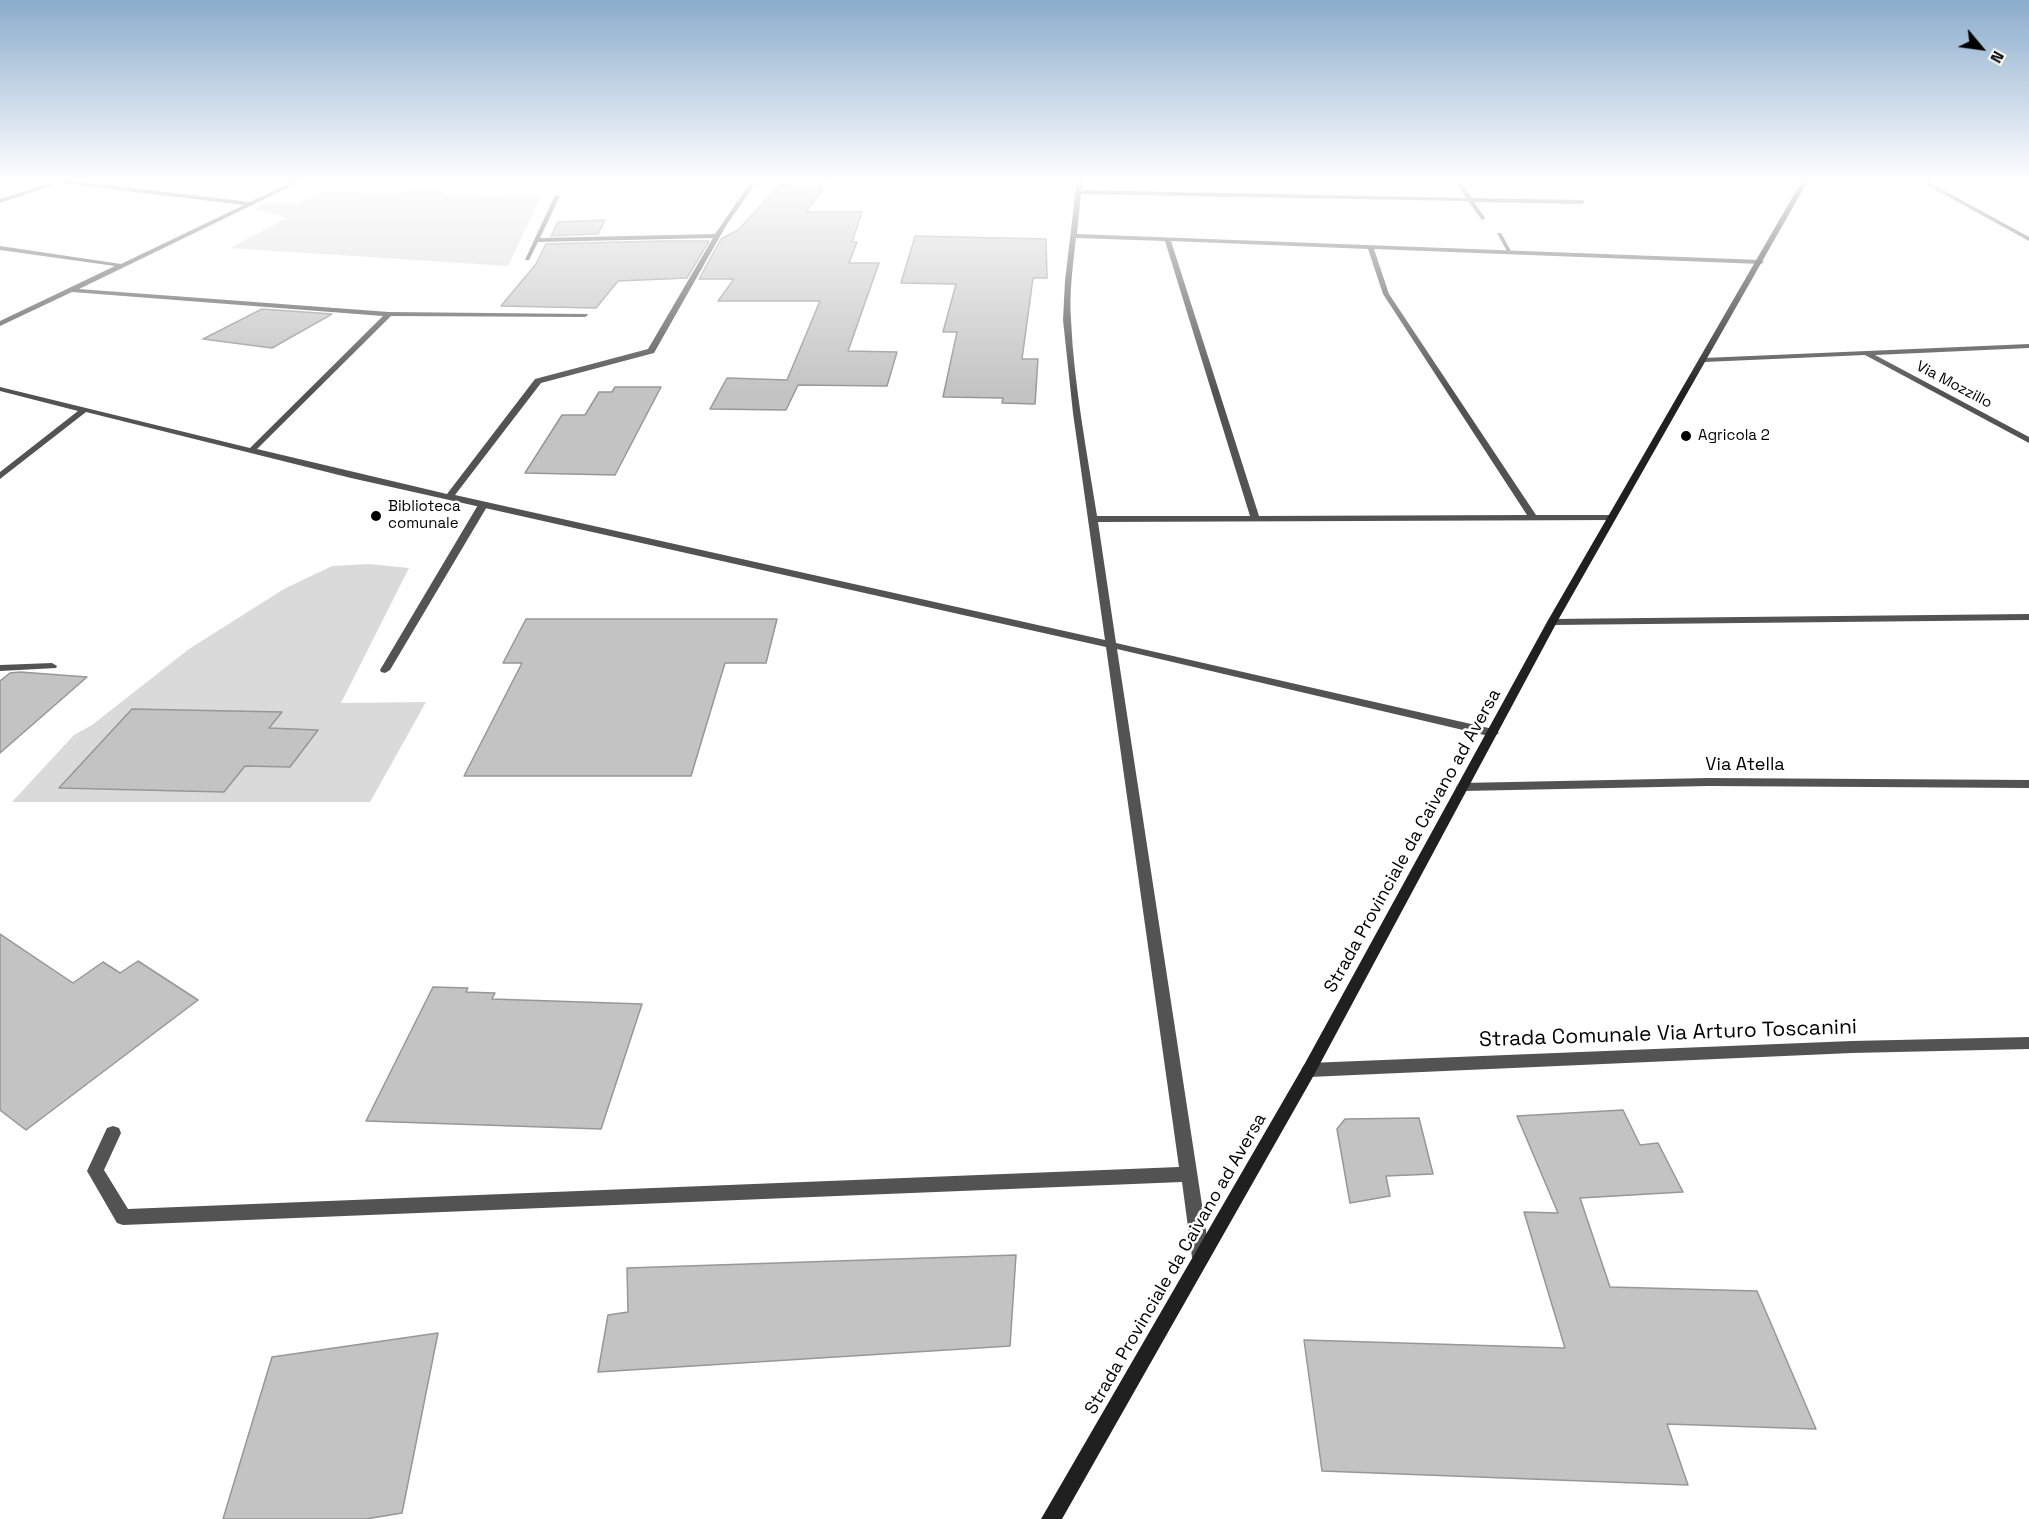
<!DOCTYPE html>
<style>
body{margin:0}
#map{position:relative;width:2029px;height:1519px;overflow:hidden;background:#fff;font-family:"Space Grotesk",sans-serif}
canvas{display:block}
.north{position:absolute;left:1951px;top:18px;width:60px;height:60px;-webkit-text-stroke:4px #fff;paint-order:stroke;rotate:119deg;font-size:16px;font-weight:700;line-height:24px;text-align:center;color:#000}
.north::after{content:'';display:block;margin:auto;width:21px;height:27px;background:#000;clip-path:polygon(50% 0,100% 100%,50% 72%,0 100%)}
</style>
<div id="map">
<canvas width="2029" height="1519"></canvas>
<div class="north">N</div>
</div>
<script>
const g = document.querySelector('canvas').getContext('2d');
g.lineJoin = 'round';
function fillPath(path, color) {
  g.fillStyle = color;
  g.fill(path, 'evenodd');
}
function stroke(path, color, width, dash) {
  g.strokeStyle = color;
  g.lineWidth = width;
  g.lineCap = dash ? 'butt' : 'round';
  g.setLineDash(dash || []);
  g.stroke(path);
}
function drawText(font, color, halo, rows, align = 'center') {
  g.font = font + ' "Space Grotesk",sans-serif';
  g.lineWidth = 5;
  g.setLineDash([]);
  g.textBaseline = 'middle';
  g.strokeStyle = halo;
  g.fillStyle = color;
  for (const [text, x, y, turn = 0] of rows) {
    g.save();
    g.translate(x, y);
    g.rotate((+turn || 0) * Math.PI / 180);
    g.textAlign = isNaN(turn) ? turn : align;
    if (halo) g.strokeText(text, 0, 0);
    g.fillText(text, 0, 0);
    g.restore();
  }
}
fillPath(new Path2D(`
 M408,189l38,1 -5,4 100,3 -33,69 -278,-18 57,-30 -33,-10 11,-5 32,1 24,-12 79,1z
 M369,564l40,4 -68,135 85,-1 -56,100h-358l62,-67 18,-10 97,-76 95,-60 48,-23z`), '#dadada');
const building = new Path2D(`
 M791,179h39l-24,33h56l-10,30h5l-8,21h30l-31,88 49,1 -10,34 -89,-1 -12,25 -76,-1 17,-31 60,2 33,-79h-102l16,-22h-35l22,-40 17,-9 42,-45h6z
 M605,220l-7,14 -47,2 7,-14z
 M915,236l131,3 1,39h-14l-11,81h16l-3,45 -33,-1 1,-5 -60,-1 14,-65h-14l13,-48 -55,-1z
 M665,241h44l-22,37 -69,3 -22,27 -95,-2 35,-42 10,-20z
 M262,309l70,5 -60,34 -69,-9z
 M615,387h46l-46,88 -90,-2 37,-58h23l14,-23h13z
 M526,619h251l-11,44h-41l-34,113h-227l58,-113h-19z
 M20,672l67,5 -87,76v-72l10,-8z
 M132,709l150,3 -13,16 49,2 -28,37 -45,-1 -21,26 -165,-4z
 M0,934l73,49 30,-21 17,11 18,-12 60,39 -172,130 -26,-20z
 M433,987l35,1 -2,4 29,1 -3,6 150,5 -41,125 -235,-8z
 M1623,1110l17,35 18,-2 25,49 -103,6 30,89 147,4 59,138 -149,-5 21,61 -366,-14 -18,-131 261,8 -41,-136 34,1 -41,-97z
 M1419,1118l14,56 -47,2 4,20 -40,7 -13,-74 8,-10z
 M1016,1255l-6,91 -412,26 10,-57 20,-3 -1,-44z
 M438,1333l-36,180 -36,6h-143l49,-162z`);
fillPath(building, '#c3c3c3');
stroke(building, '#979797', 1.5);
fillPath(new Path2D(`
 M1497,233h4l11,20h-4z
 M483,502l5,3 -98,165 -5,3 -4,-1 -1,-2 98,-165z`), '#535353');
fillPath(new Path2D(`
 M40,179h18l192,23 48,-23h8l-227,110 310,23 198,2 1,1 -3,2 -194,-1 -134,133 190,45 88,-115 113,-30 65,-111 -175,4 -9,18h-4l30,-65 5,1 -20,42 175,-4 38,-55h6l-32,45 -73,129 -113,30 -86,112 650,145 -32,-227 -10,-93 2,-39 12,-102h6l-2,11 385,8 -13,-19h6l13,19 110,2 3,2 -3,2 -108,-2 11,16 -3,2 -14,-19 -387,-7 -4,40 684,26 3,2 -3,2 -387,-15 15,45 147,221h76l3,1v4l-517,2 18,121 377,86 6,4 -6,4 -376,-88 93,608 -3,6 -6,3 -6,-3 -3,-6 -10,-75 -1059,43 -6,-2 -30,-52 20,-43 6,-2 6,2 2,5 -17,37 24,39 1051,-42 -73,-520 -755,-169 -265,-66 -86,67v-7l78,-61 -78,-20v-4l250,61 133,-132 -311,-24 -72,34v-5l115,-55 -115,-16v-4l121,18 123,-59 -185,-22 -59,20v-4l54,-17zM1076,238l89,3 85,275h-153c-10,-64 -23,-130 -26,-196 -2,-27 2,-55 5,-82zM1171,241l197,8 15,45 144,221 -268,1z
 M1916,179h7l106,58v4z
 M2029,614v6l-477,5 -5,-3 5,-3z
 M52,663l5,3 -1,2 -56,3v-6z
 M1709,778l320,2v8l-320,-2 -247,5 -6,-4 6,-4z`), '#535353');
fillPath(new Path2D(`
 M2029,344v4l-154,7 154,82v6l-164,-88 -161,7 -4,-2 4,-2z
 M2029,1037v12l-177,4 -543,24 -5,-2 -3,-5 3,-5 5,-2 543,-22z`), '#535353');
fillPath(new Path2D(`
 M1803,179h6l-252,443 -243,453 -252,444h-21l263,-454 243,-443z`), '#202020');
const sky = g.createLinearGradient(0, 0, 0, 392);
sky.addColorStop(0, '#8baccc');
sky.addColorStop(0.46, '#fff');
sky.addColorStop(1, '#ffffff00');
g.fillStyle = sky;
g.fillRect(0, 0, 2029, 392);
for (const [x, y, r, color] of [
 [1686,436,6,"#000"],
 [376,516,6,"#000"]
]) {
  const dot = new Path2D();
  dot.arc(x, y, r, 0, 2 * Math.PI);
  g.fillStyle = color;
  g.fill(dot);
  stroke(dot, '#fff', 2);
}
drawText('15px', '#000', '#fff', [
 ["Via Mozzillo",1954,385,28]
]);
drawText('15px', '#000', '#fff', [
 ["Agricola 2",1698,436],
 ["Biblioteca",388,507],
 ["comunale",388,524]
], 'left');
drawText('18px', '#000', '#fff', [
 ["Via Atella",1745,765],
 ["Strada Provinciale da Caivano ad Aversa",1413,841,-61],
 ["Strada Provinciale da Caivano ad Aversa",1176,1264,-60]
]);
drawText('21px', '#000', '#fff', [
 ["Strada Comunale Via Arturo Toscanini",1668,1034,-2]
]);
</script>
